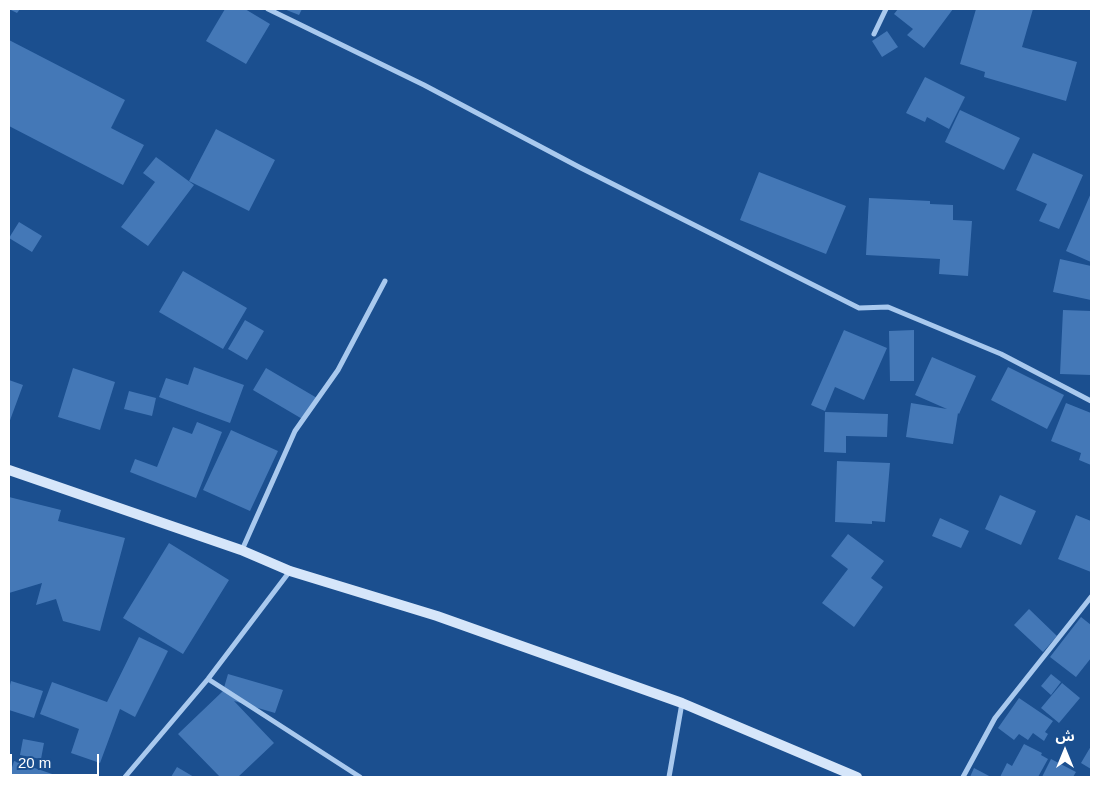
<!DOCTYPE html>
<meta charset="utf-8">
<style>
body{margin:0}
#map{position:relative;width:1100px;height:786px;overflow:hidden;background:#1b4f8f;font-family:Helvetica,"Noto Sans Arabic",sans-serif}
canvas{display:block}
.frame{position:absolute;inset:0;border:10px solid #fff;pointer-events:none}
.north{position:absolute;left:1040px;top:726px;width:50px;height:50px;-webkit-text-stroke:4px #1b4f8f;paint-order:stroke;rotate:0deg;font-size:14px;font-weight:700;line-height:20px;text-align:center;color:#fff}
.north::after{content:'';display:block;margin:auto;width:18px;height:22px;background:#fff;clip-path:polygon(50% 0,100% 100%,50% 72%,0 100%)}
.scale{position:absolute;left:10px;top:754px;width:89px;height:22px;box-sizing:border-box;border:2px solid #fff;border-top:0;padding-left:6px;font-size:15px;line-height:18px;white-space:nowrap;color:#fff;-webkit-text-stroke:4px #1b4f8f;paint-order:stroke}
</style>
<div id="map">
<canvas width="1100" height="786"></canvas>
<div class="frame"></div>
<div class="north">ش</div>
<div class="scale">20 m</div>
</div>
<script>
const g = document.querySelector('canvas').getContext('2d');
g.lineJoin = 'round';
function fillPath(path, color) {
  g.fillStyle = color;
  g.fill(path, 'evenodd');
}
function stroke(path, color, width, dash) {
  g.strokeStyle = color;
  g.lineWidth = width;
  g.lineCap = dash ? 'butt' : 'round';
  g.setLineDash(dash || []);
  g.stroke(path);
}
fillPath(new Path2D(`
 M9,9h11l-3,4z
 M225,9h20l25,15 -24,40 -40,-23z
 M284,9h18l-3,6z
 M898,9h55l-29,39 -17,-13 6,-6 -19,-15z
 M976,9h57l-11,38 55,15 -11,39 -82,-24 1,-5 -25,-8z
 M887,31l11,16 -16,10 -10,-16z
 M9,40l116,60 -14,28 33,17 -21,40 -114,-59z
 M925,77l40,20 -16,32 -22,-12 -2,5 -19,-9z
 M960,110l60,28 -16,32 -59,-28z
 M216,129l59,31 -26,51 -60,-30z
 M1033,153l50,22 -24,54 -20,-8 8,-17 -31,-14z
 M156,157l38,28 -46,61 -27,-19 34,-45 -12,-9z
 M759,172l87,34 -20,48 -86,-34z
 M1091,193v69l-25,-11z
 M869,198l61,3v3l23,1v15l19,1 -4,55 -29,-2 1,-15 -74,-4z
 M19,222l23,14 -10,16 -23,-14z
 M1060,259l31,7v34l-38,-8z
 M183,271l64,37 -24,41 -64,-37z
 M1063,310l28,1v64l-31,-1z
 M245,320l19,11 -17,29 -19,-11z
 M844,330l43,18 -23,52 -29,-13 -10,24 -14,-6z
 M914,330v51h-24l-1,-50z
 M932,357l44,19 -17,38 -1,-1 -5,31 -47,-7 5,-34 36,6 -32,-14z
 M194,367l50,18 -14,38 -71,-26 7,-19 22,7z
 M1008,367l56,28 -17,34 -56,-29z
 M73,368l42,14 -15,48 -42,-13z
 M266,368l51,30 -13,22 -51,-30z
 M9,380l14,5 -14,38z
 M129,391l27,7 -4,18 -28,-7z
 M1066,403l25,10v52l-12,-5 2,-7 -30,-12z
 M825,412l63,2 -1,23 -41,-1v17l-22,-1z
 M197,422l25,10 -26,66 -66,-26 5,-13 22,8 16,-40 19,7z
 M231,430l47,21 -28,60 -47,-21z
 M837,461l53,2 -5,59 -13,-1v3l-37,-2z
 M1000,495l36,16 -15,34 -36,-16z
 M9,497l52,13 -3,11 67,17 -25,93 -37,-10 -7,-22 -20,6 6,-22 -33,10z
 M1076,515l15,6v51l-33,-13z
 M940,518l29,13 -8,17 -29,-12z
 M848,534l36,27 -13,17 12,9 -29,40 -32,-24 26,-34 -17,-13z
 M169,543l60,37 -46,74 -60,-36z
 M1029,609l28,27 -14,16 -29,-27z
 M1081,617l10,8v33l-15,19 -26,-20z
 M139,637l29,14 -33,66 -15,-8 -20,54 -29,-10 8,-24 -39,-15 12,-32 55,20z
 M228,674l55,16 -8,23 -41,-12 40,42 -36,34h-18l-42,-43 45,-43z
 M1051,674l10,8 -10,13 -10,-9z
 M11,681l32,10 -9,27 -25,-8v-21z
 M1062,683l18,15 -21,25 -18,-15z
 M1019,698l34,23 -8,11 3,2 -4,7 -11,-8 -5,7 -9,-6 -5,6 -16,-12z
 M23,739l21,4 -3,16 -21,-4z
 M1024,744l18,9 -1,2 7,4 -10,18h-38l7,-14 5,3z
 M1091,746v23l-10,-6z
 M1051,759l25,13 -3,5h-31z
 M14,761l47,16h-52z
 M177,767l17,10h-23z
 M974,768l17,9h-21z`), '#4478b7');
stroke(new Path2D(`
 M268,9l156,76 155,82 280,141 29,-1 113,47 90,47
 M874,34l12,-25
 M242,550l53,-119 43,-61 47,-89
 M208,679l152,98
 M125,777l83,-98 82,-108
 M669,777l13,-74
 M963,777l32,-59 96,-121`), '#a9c9ee', 5);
stroke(new Path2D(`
 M9,470l232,80 49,21 147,45 245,87 175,74`), '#d6e6fa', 10);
</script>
